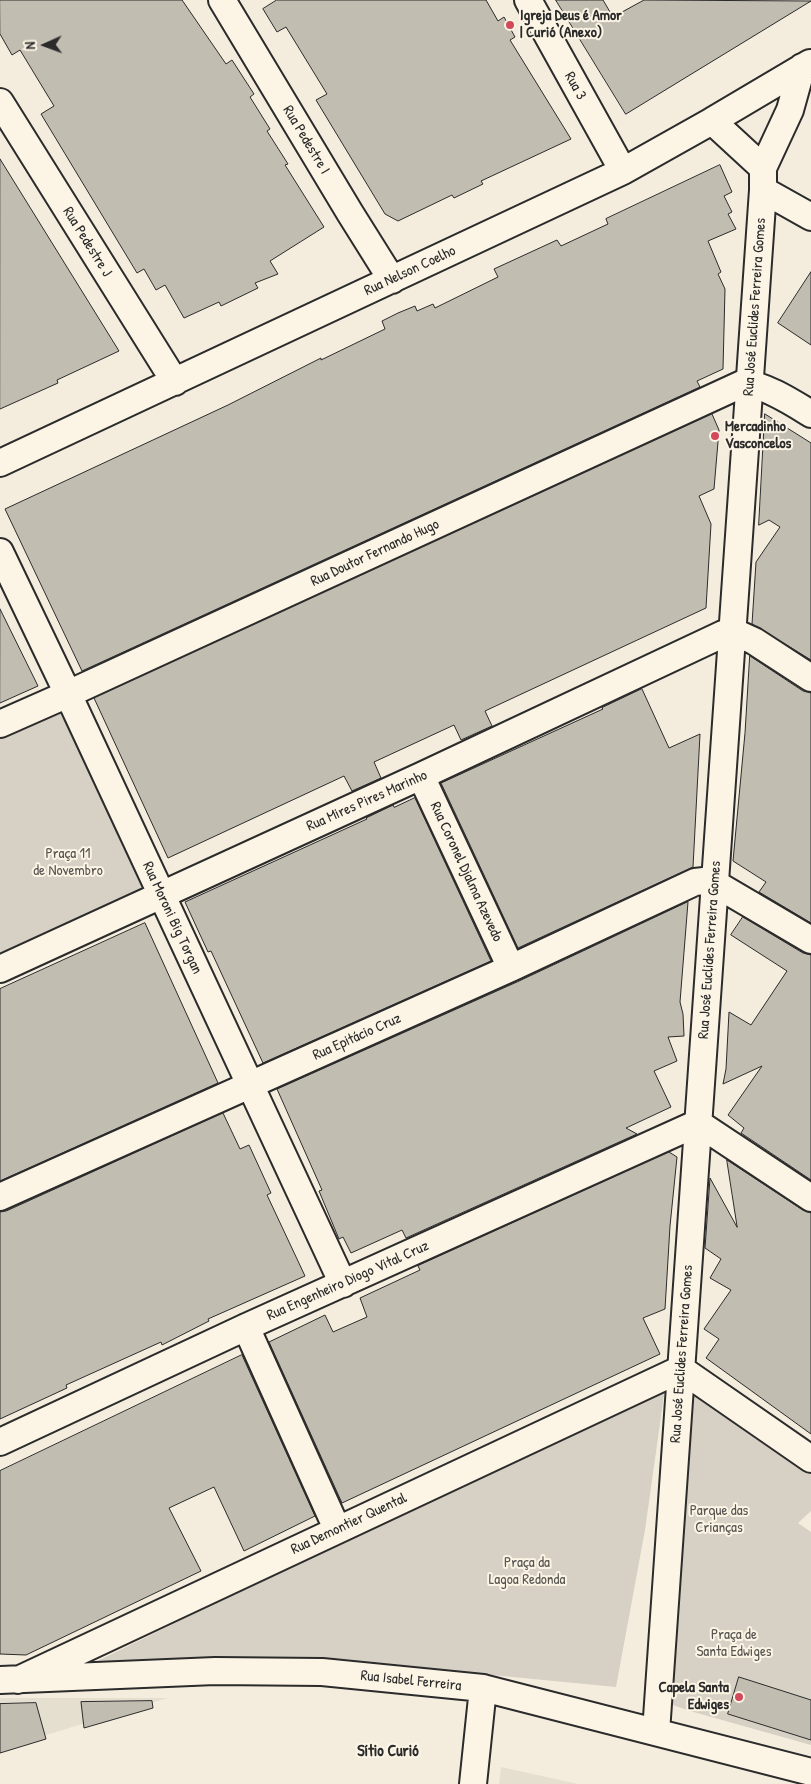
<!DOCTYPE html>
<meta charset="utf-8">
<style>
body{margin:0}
#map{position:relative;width:811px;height:1784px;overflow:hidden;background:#f4edde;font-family:"Patrick Hand",sans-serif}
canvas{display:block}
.north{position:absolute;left:20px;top:20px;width:50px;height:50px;-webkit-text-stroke:4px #fcf5e5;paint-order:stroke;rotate:268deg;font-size:14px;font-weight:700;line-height:20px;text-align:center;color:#2b2b2b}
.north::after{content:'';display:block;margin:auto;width:18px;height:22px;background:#2b2b2b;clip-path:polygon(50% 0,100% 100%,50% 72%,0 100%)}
</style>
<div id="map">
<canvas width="811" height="1784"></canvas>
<div class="north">N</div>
</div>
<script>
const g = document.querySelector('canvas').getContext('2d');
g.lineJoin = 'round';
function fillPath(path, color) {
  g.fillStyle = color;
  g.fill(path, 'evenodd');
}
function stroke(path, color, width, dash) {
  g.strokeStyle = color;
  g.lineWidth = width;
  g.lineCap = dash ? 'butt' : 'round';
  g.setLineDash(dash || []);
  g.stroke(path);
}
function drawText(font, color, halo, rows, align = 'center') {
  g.font = font + ' "Patrick Hand",sans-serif';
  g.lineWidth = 4;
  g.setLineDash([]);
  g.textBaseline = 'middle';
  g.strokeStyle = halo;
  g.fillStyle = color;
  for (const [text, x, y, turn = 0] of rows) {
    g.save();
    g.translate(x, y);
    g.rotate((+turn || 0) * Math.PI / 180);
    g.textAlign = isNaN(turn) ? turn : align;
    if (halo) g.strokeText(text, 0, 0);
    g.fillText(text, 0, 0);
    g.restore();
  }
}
fillPath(new Path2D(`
 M0,1698h168l-168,51z
 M501,1767l77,17h-79z`), '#e5dfd0');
fillPath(new Path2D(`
 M65,686l93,210 -158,75v-254z
 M688,1384l123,84v43l-13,12 13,9v213l-121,-34 -40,-14z
 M665,1388l-20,142 -29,157 -238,-23h-51l-244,4 242,-118z`), '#d6d1c4');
const building = new Path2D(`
 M0,0h182l44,64 6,-4 22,34 -4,3 20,32 -3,2 21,33 -3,1 39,62 -54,34 8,13 -23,9 3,5 -37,18 -2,-4 -35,16 -19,-33 -9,5 -12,-21 -7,4 -96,-159 13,-8 -34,-56 -8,5 -12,-21z
 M277,0h209l12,21 6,-4 11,20 -5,3 61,99 -90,42 2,3 -29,14 -2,-3 -54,26 -13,-7 -69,-114 11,-6 -41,-67 -9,5 -14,-23z
 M556,0h47l10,17 31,-17 167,1 -185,113z
 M0,159l119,192 -62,29 1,3 -58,26z
 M720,165l12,27 -8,4 8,16 -4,2 8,15 -28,12 13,31 -3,2 7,15 -2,80 -26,12 3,6 -618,284 -77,-162 223,-104 93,-47v2l64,-31 -3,-8 16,-8 17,-7 2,5 16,-7 2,4 63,-31 -4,-8 63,-29 4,6 47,-22 -2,-5z
 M811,272v73l-33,-22z
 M712,414l7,16 -5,59 -15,7 12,28 -5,84 -221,103 7,15 -31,14 -7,-15 -80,37 7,16 -29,13 -8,-15 -176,82 -74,-160z
 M765,414l46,29v217l-59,-36 4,-62 24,-35 -11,-7 -10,5z
 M0,609l38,77 -38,17z
 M750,656l53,35 8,2v230l-52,-31 7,-10 -33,-21 12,-128z
 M642,689l27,59 31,-14 -7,133 -175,81 -77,-165 162,-74 -1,-1z
 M415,798l76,163 -228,102 -52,-112 -3,1 -23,-50 182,-83 -1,-1 27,-13 1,2z
 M688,902l-8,100 3,12 1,22 -16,1 9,24 -23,10 17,36 -45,21 11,6 -231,104 -4,-8 -51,23 -8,-16 -4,2 -20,-48 3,-1 -45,-101 240,-107z
 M743,917l60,36 8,2v225l-70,-47 3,-5 -16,-13 34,-49 -39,18 3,-15 3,-57 22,13 36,-54 -56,-36z
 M145,923l73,160 -218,98v-192z
 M223,1113l17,36 9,-4 22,48 -4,2 38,81 -97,43 1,2 -47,24 -1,-3 -95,43 1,3 -67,31v-207l6,-1z
 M669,1152l8,5 -7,69 -5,83 -22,9 17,36 -318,149 -73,-161 56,-27 8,17 34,-15 -7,-19 60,-28 -2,-4z
 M727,1160l76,50 8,3v221l-105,-76 13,-19 -15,-10 27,-39 -21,-12 11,-19 -16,-11 5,-70 27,49z
 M242,1355l73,161 -71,35 -30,-64 -45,21 32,63 -175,84 -26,-1v-183z
 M739,1677l72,23v40l-83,-26z
 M152,1701l1,7 -69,20 -3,-26z
 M36,1703l10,36 -46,14v-49z`);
fillPath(building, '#c2bdb1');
stroke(building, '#2b2b2b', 1);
const minor = new Path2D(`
 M222,0l128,213 42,67
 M528,0l95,171
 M0,102l175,280
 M712,121l51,47
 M763,190l48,27
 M0,463l623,-292 89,-50 98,-58
 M0,552l68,142 275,590
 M0,724l68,-30 674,-310c19,-2 53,20 69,30
 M421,776l90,192
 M0,969l421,-193 302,-142 9,-3 22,10 57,37
 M0,1197l511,-229 184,-86 9,-1 10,2 97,57
 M246,1327l91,202
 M0,1442l246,-115 452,-204 113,75
 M0,1680l215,-9 107,1 161,16 328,84
 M18,1680l663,-311 130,90
 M656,1732l107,-1542v-22l27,-58 12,-43
 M473,1784l10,-96`);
stroke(minor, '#2b2b2b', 30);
stroke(minor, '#fcf5e5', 26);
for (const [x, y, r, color] of [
 [510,25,5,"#d1495b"],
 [715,436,5,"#d1495b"],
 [739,1697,5,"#d1495b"]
]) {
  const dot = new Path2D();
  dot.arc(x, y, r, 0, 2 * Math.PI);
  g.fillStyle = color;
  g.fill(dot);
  stroke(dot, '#fcf5e5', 2);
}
drawText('bold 15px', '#2b2b2b', '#fcf5e5', [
 ["Igreja Deus é Amor",520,16],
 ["| Curió (Anexo)",520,33],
 ["Mercadinho",725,427],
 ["Vasconcelos",725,444],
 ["Capela Santa",729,1688,"right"],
 ["Edwiges",729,1705,"right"]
], 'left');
drawText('15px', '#2b2b2b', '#fcf5e5', [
 ["Rua 3",575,86,61],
 ["Rua Pedestre I",306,140,59],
 ["Rua Pedestre J",87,242,58],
 ["Rua Nelson Coelho",410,271,-25],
 ["Rua José Euclides Ferreira Gomes",755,307,-86],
 ["Rua Doutor Fernando Hugo",375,553,-25],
 ["Rua Mires Pires Marinho",367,801,-24],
 ["Rua Coronel Djalma Azevedo",466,872,65],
 ["Rua Moroni Big Torgan",172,918,65],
 ["Rua José Euclides Ferreira Gomes",710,950,-86],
 ["Rua Epitácio Cruz",357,1037,-24],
 ["Rua Engenheiro Diogo Vital Cruz",348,1281,-24],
 ["Rua José Euclides Ferreira Gomes",682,1354,-86],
 ["Rua Demontier Quental",349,1524,-25],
 ["Rua Isabel Ferreira",411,1681,6]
]);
drawText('15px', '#565451', '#fcf5e5', [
 ["Praça 11",68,854],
 ["de Novembro",68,871],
 ["Parque das",719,1511],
 ["Crianças",719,1528],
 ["Praça da",527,1563],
 ["Lagoa Redonda",527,1580],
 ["Praça de",734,1635],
 ["Santa Edwiges",734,1652]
]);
drawText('bold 16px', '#2b2b2b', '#fcf5e5', [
 ["Sítio Curió",388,1752]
]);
</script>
